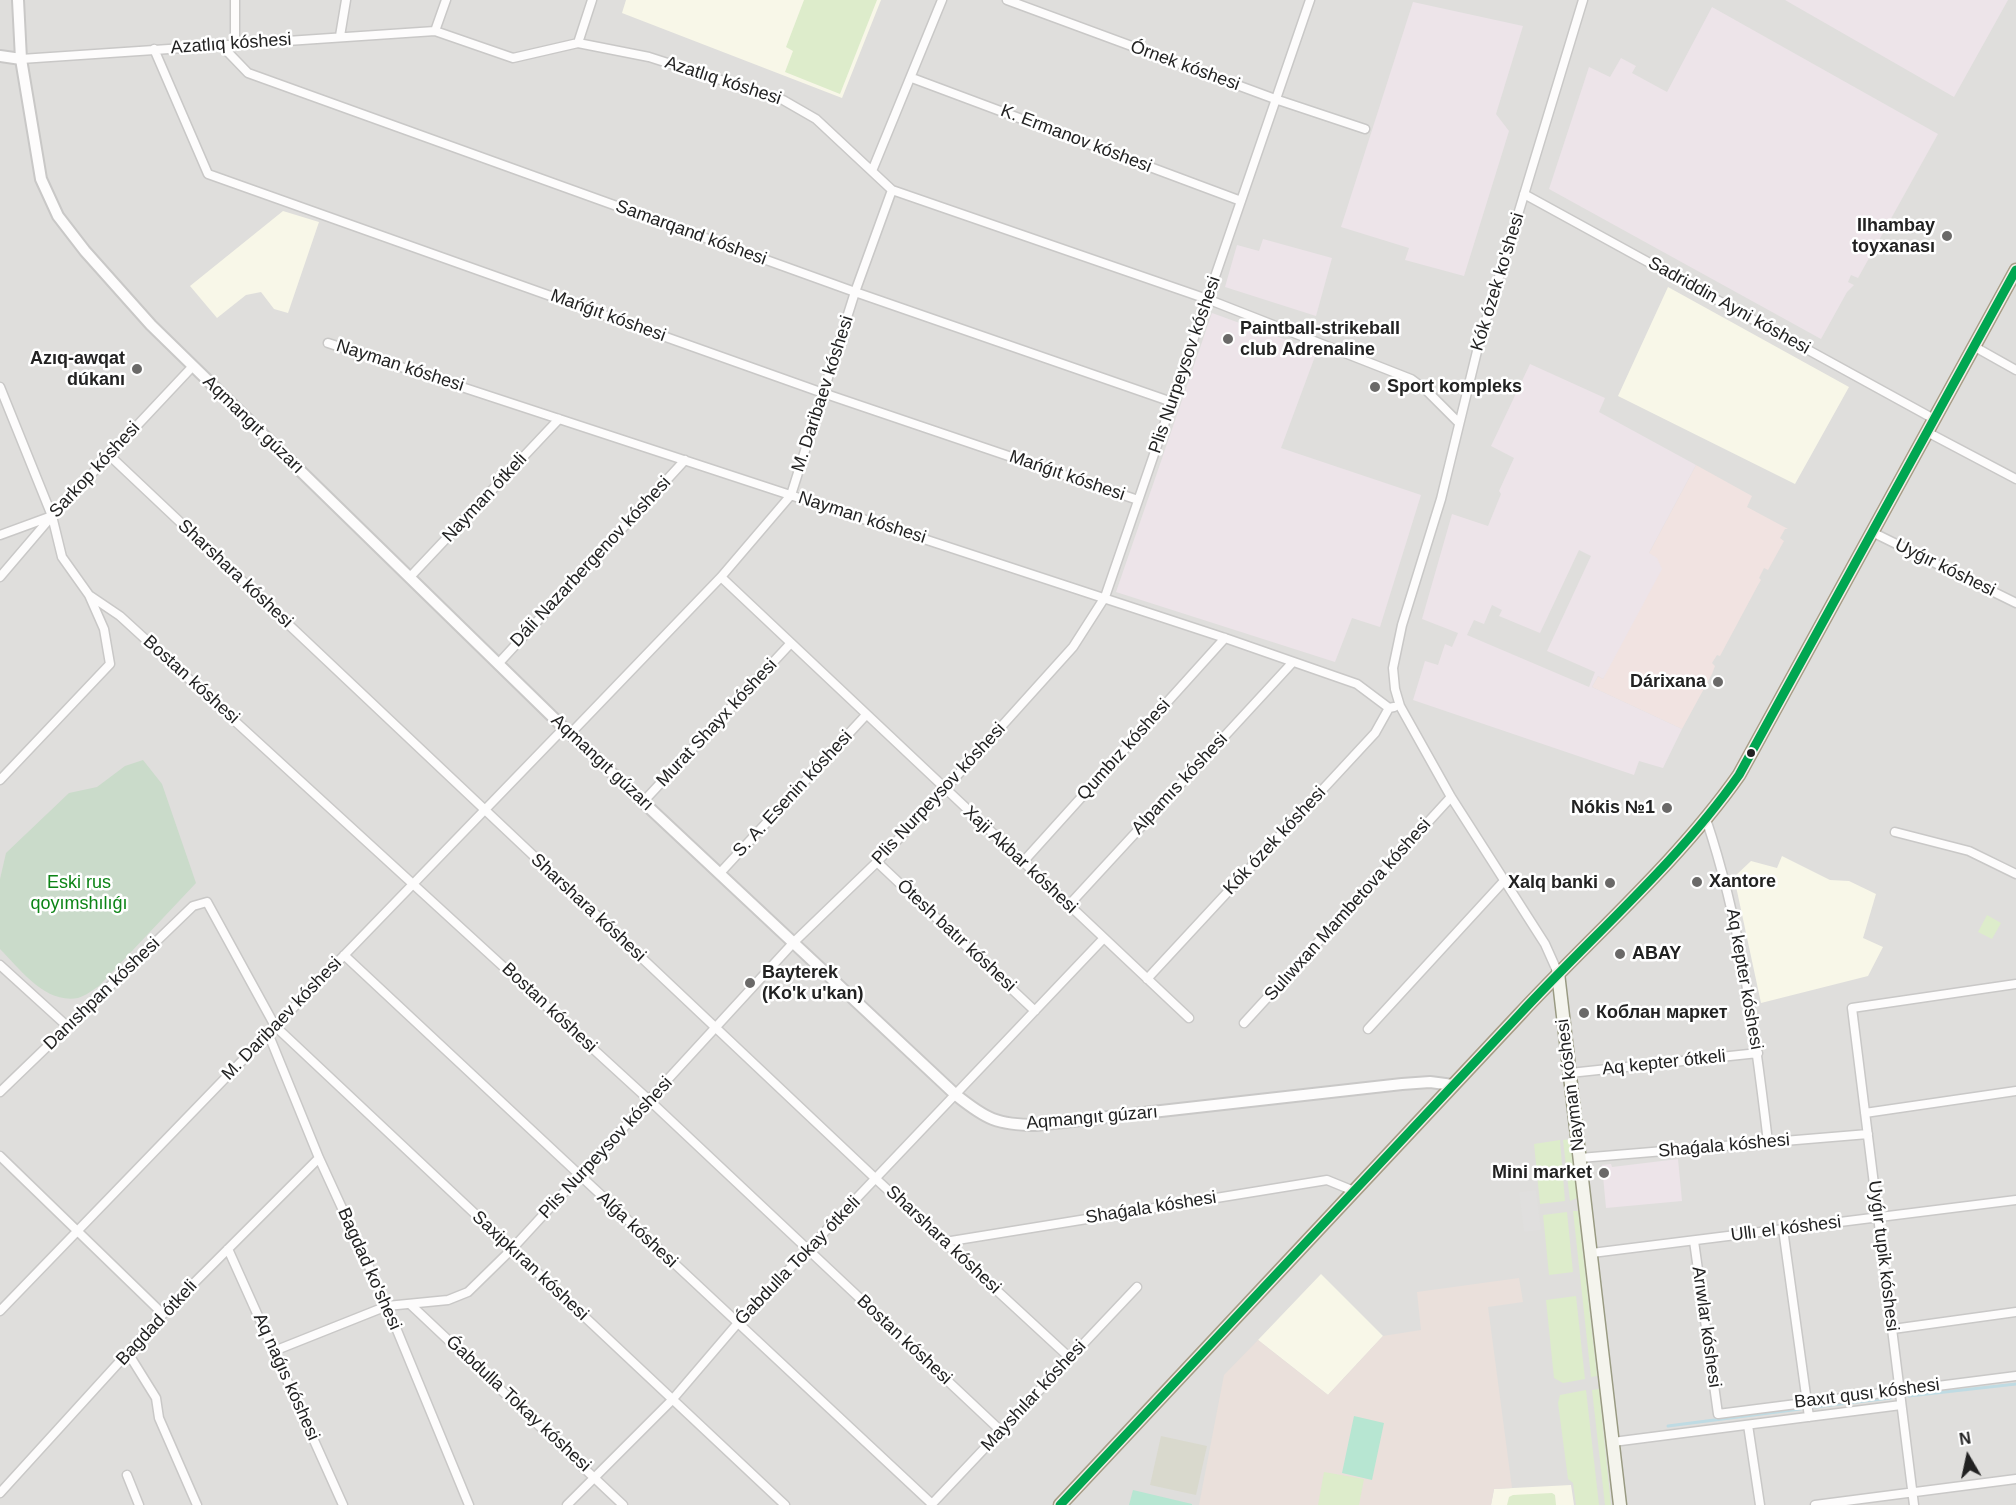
<!DOCTYPE html>
<meta charset="utf-8">
<style>
body{margin:0}
#map{position:relative;width:2016px;height:1505px;overflow:hidden;background:#f0eeeb;font-family:Arial,sans-serif}
canvas{display:block}
.north{position:absolute;left:1938px;top:1427px;width:60px;height:60px;-webkit-text-stroke:4px #fff;paint-order:stroke;rotate:351deg;font-size:16px;font-weight:700;line-height:24px;text-align:center;color:#222}
.north::after{content:'';display:block;margin:auto;width:21px;height:27px;background:#222;clip-path:polygon(50% 0,100% 100%,50% 72%,0 100%)}
</style>
<div id="map">
<canvas width="2016" height="1505"></canvas>
<div class="north">N</div>
</div>
<script>
const g = document.querySelector('canvas').getContext('2d');
g.lineJoin = 'round';
function fillPath(path, color) {
  g.fillStyle = color;
  g.fill(path, 'evenodd');
}
function stroke(path, color, width, dash) {
  g.strokeStyle = color;
  g.lineWidth = width;
  g.lineCap = dash ? 'butt' : 'round';
  g.setLineDash(dash || []);
  g.stroke(path);
}
function drawText(font, color, halo, rows, align = 'center') {
  g.font = font + ' Arial,sans-serif';
  g.lineWidth = 5;
  g.setLineDash([]);
  g.textBaseline = 'middle';
  g.strokeStyle = halo;
  g.fillStyle = color;
  for (const [text, x, y, turn = 0] of rows) {
    g.save();
    g.translate(x, y);
    g.rotate((+turn || 0) * Math.PI / 180);
    g.textAlign = isNaN(turn) ? turn : align;
    if (halo) g.strokeText(text, 0, 0);
    g.fillText(text, 0, 0);
    g.restore();
  }
}
fillPath(new Path2D(`
 M0,0h2016v1505h-2016z`), '#dfdedc');
fillPath(new Path2D(`
 M1696,465l56,31 -5,11 41,22h-3l-5,9 4,3 -16,29 -4,-2 -5,10 2,2 -3,5 -38,71 -3,-1 -5,8 3,3 -3,8 -30,55 -90,-42 6,-11 5,3 46,-126z`), '#f1e3e1');
fillPath(new Path2D(`
 M1785,0h223l-54,97z
 M1413,2l110,24 -27,88 13,17 -45,145 -59,-16 4,-12 -68,-21z
 M1712,7l226,127 -80,144 -7,-3 -3,7 6,3 -7,7 -26,47 -272,-150 40,-122 21,10 11,-19 15,8 -4,7 35,19z
 M1263,239l69,19 -16,58 -91,-29 12,-42 22,6z
 M1212,313l105,38 -36,97 140,47 -41,132 -28,-9 -17,44 -219,-70z
 M1530,364l75,34 -6,14 97,53 -47,88 8,5 5,11 -59,110 -5,-3 -6,11 90,42 -19,39 -24,-7 -5,14 -221,-75 12,-39 13,4 7,-21 7,3 6,-14 -36,-14 30,-105 36,12 13,-32 -2,-3 15,-33 -23,-12zM1579,550l12,6 -44,95 48,21 -6,15 -122,-52 7,-15 10,4 8,-19 10,5 -3,6 41,17z
 M1678,1159l4,42 -76,7 -4,-43 9,-1 1,3z`), '#ede4e9');
fillPath(new Path2D(`
 M626,0h255l-39,98 -220,-85z
 M283,211l36,11 -31,91 -14,-4 -13,-17 -15,3 -29,23 -27,-32z
 M1668,287l181,100 -54,97 -177,-88z
 M1782,856l48,24 19,1 27,13 -13,44 20,9 -15,29 -107,27 -27,-126 17,-16 26,7z
 M1321,1274l62,62 -55,59 -70,-55z
 M1571,1485l3,20h-83l3,-16z`), '#f8f7e8');
fillPath(new Path2D(`
 M1519,1278l4,24 -35,5 24,181 -18,1 -3,16h-292l25,-130 34,-35 70,55 55,-59 38,-6 -4,-38z`), '#eae0db');
fillPath(new Path2D(`
 M1161,1436l46,10 -11,49 -46,-10z`), '#d9d9cd');
fillPath(new Path2D(`
 M804,0h73l-37,94 -55,-22 8,-21 -7,-4z
 M1987,915l14,8 -9,16 -14,-7z
 M1570,1139l7,59 -7,3 -7,-61z
 M1560,1140l5,61 -25,3 -6,-60z
 M1573,1211h5l19,165 -6,1z
 M1567,1212l6,60 -24,3 -6,-60z
 M1576,1296l9,83 -22,4 -9,-5 -8,-78z
 M1599,1389l12,116h-6l-13,-115z
 M1586,1390l13,115h-23l-3,-22 -5,-4 -10,-76 2,-8z
 M1324,1472l40,7 -5,26h-41z
 M1552,1493l3,2 1,10h-49l2,-8 4,-2z`), '#ddeccb');
fillPath(new Path2D(`
 M143,760l19,24 34,99 -97,103c-6,4 -14,10 -21,12 -33,6 -57,-28 -78,-49v-70l6,-26 63,-60 28,-6 28,-21z`), '#cadbca');
fillPath(new Path2D(`
 M1354,1416l30,7 -12,57 -30,-7z
 M1133,1490l59,14v1h-63z`), '#b7e6d2');
fillPath(new Path2D(`
 M1536,1190l5,40 -17,2 -5,-40z`), '#e0dfde');
stroke(new Path2D(`
 M1909,1396l107,-12
 M1815,1407l75,-9
 M1668,1426l132,-17`), '#bfdbe3', 3);
const minor = new Path2D(`
 M235,0v43
 M1007,0l268,99 90,30
 M435,31l11,-31
 M340,36l6,-36
 M578,43l14,-43
 M221,45l27,28 607,219 317,110
 M154,49l54,125 615,219 315,107
 M21,59l414,-28 78,27 65,-15 71,14 134,43 33,19 76,71 315,109 204,80 15,11 32,32
 M912,78l329,123
 M872,171l70,-171
 M1524,194l410,225
 M328,343l897,295 132,46 32,24
 M1975,347l41,23
 M0,387l52,129 10,41 27,38 15,34 6,35 -110,116
 M1927,432l89,47
 M109,455l767,724 194,179
 M1874,533l142,70
 M0,535l52,-19
 M0,577l52,-61 141,-150
 M410,577l149,-158
 M721,577l468,441
 M89,595l31,21 529,484 352,331
 M498,664l187,-204
 M570,734l151,-157 70,-82 64,-203 37,-102
 M643,802l147,-158
 M1706,819c35,104 49,214 62,323
 M1895,832l74,19 47,23
 M877,862l158,149
 M1023,862l202,-224
 M720,873l146,-158
 M1069,905l223,-242
 M344,955l588,549
 M0,965l67,61
 M1558,973l-13,-29 -94,-147 -51,-91 -5,-17 -2,-21 9,-43 39,-126 38,-156 104,-343
 M1147,979l228,-246 14,-25 5,-1
 M1244,1023l207,-226
 M1368,1029l136,-148
 M268,1033l51,125 68,148 82,199
 M1570,1073l188,-20
 M0,1092l193,-186 14,-4 68,124 510,479
 M1865,1113l151,-22
 M0,1156l163,158
 M1580,1158l288,-24
 M1783,1229l26,188
 M1694,1241l24,173 298,-38
 M945,1242l382,-62 27,11
 M228,1249l115,256
 M1592,1253l424,-53
 M411,1305l212,200
 M0,1311l564,-583
 M1893,1329l123,-17
 M274,1351l113,-45 61,-6 20,-8 44,-43 282,-307 83,-80 68,-73 128,-142 32,-50 205,-597
 M128,1353l28,45 3,20 38,87
 M1748,1425l12,80
 M1613,1442l288,-37
 M127,1475l12,30
 M0,1493l163,-179 156,-156
 M567,1505l105,-105 65,-76 367,-386
 M931,1505l206,-218
 M1815,1505l201,-26
 M1914,1505l-62,-497 164,-24`);
const tertiary = new Path2D(`
 M18,0l3,59 20,120 17,37 27,35 66,74 413,403 392,367c30,24 41,30 80,30l366,-41 28,-2 23,3
 M0,56l21,3`);
const secondary = new Path2D(`
 M1558,973l62,532`);
const primary = new Path2D(`
 M1060,1505c153,-163 306,-327 459,-490 74,-80 158,-152 220,-240l277,-505`);
stroke(minor, '#c9c8c7', 11);
stroke(tertiary, '#c9c8c7', 14);
stroke(secondary, '#999a82', 15);
stroke(primary, '#a79c86', 15);
stroke(minor, '#fdfcfc', 8);
stroke(tertiary, '#fdfcfc', 10);
stroke(secondary, '#f4f4ed', 12);
stroke(primary, '#f3ede7', 12);
stroke(new Path2D(`
 M1060,1505c153,-163 306,-327 459,-490 74,-80 158,-152 220,-240l277,-505`), '#00a651', 9);
for (const [x, y, r, color] of [
 [1947,236,6,"#6a6968"],
 [1228,339,6,"#6a6968"],
 [137,369,6,"#6a6968"],
 [1375,387,6,"#6a6968"],
 [1718,682,6,"#6a6968"],
 [1751,753,5,"#222"],
 [1667,808,6,"#6a6968"],
 [1697,882,6,"#6a6968"],
 [1610,883,6,"#6a6968"],
 [1620,954,6,"#6a6968"],
 [750,983,6,"#6a6968"],
 [1584,1013,6,"#6a6968"],
 [1604,1173,6,"#6a6968"]
]) {
  const dot = new Path2D();
  dot.arc(x, y, r, 0, 2 * Math.PI);
  g.fillStyle = color;
  g.fill(dot);
  stroke(dot, '#fff', 2);
}
drawText('18px', '#222', '#fff', [
 ["Azatlıq kóshesi",231,44,-4],
 ["Órnek kóshesi",1185,66,20],
 ["Azatlıq kóshesi",723,81,18],
 ["K. Ermanov kóshesi",1076,139,21],
 ["Samarqand kóshesi",691,233,20],
 ["Kók ózek ko'shesi",1498,282,-73],
 ["Sadriddin Ayni kóshesi",1729,306,29],
 ["Mańǵıt kóshesi",608,316,20],
 ["Plis Nurpeysov kóshesi",1185,365,-71],
 ["Nayman kóshesi",400,366,18],
 ["M. Daribaev kóshesi",823,394,-72],
 ["Aqmangıt gúzarı",253,425,44],
 ["Sarkop kóshesi",95,470,-47],
 ["Mańǵıt kóshesi",1067,476,19],
 ["Nayman ótkeli",485,498,-47],
 ["Nayman kóshesi",862,518,18],
 ["Dáli Nazarbergenov kóshesi",591,562,-47],
 ["Uyǵır kóshesi",1945,568,26],
 ["Sharshara kóshesi",235,574,43],
 ["Bostan kóshesi",191,680,42],
 ["Murat Shayx kóshesi",717,723,-47],
 ["Qumbız kóshesi",1124,750,-48],
 ["Aqmangıt gúzarı",602,763,43],
 ["Alpamıs kóshesi",1180,784,-47],
 ["S. A. Esenin kóshesi",793,794,-47],
 ["Plis Nurpeysov kóshesi",939,794,-47],
 ["Kók ózek kóshesi",1275,841,-47],
 ["Xaji Akbar kóshesi",1020,860,43],
 ["Sharshara kóshesi",588,908,43],
 ["Sulıwxan Mambetova kóshesi",1348,910,-48],
 ["Ótesh batır kóshesi",956,936,43],
 ["Aq kepter kóshesi",1744,979,80],
 ["Danıshpan kóshesi",102,994,-44],
 ["Bostan kóshesi",549,1008,43],
 ["M. Daribaev kóshesi",282,1019,-46],
 ["Aq kepter ótkeli",1664,1063,-6],
 ["Nayman kóshesi",1571,1085,-97],
 ["Aqmangıt gúzarı",1092,1118,-5],
 ["Shaǵala kóshesi",1724,1146,-5],
 ["Plis Nurpeysov kóshesi",606,1148,-47],
 ["Shaǵala kóshesi",1151,1208,-9],
 ["Ullı el kóshesi",1786,1229,-7],
 ["Alǵa kóshesi",637,1230,43],
 ["Sharshara kóshesi",943,1240,43],
 ["Uyǵır tupik kóshesi",1883,1256,83],
 ["Ǵabdulla Tokay ótkeli",798,1261,-46],
 ["Saxipkıran kóshesi",530,1266,43],
 ["Bagdad ko'shesi",369,1269,66],
 ["Bagdad ótkeli",157,1323,-47],
 ["Arıwlar kóshesi",1706,1327,82],
 ["Bostan kóshesi",904,1340,43],
 ["Aq naǵıs kóshesi",286,1377,66],
 ["Baxıt qusı kóshesi",1867,1394,-7],
 ["Mayshılar kóshesi",1034,1396,-47],
 ["Ǵabdulla Tokay kóshesi",518,1404,43]
]);
drawText('bold 18px', '#222', '#fff', [
 ["Ilhambay",1935,226],
 ["toyxanası",1935,247],
 ["Paintball-strikeball",1240,329,"left"],
 ["club Adrenaline",1240,350,"left"],
 ["Azıq-awqat",125,359],
 ["dúkanı",125,380],
 ["Sport kompleks",1387,387,"left"],
 ["Dárixana",1706,682],
 ["Nókis №1",1655,808],
 ["Xantore",1709,882,"left"],
 ["Xalq banki",1598,883],
 ["ABAY",1632,954,"left"],
 ["Bayterek",762,973,"left"],
 ["(Ko'k u'kan)",762,994,"left"],
 ["Коблан маркет",1596,1013,"left"],
 ["Mini market",1592,1173]
], 'right');
drawText('18px', '#0c8416', '#fff', [
 ["Eski rus",79,883],
 ["qoyımshılıǵı",79,904]
]);
</script>
